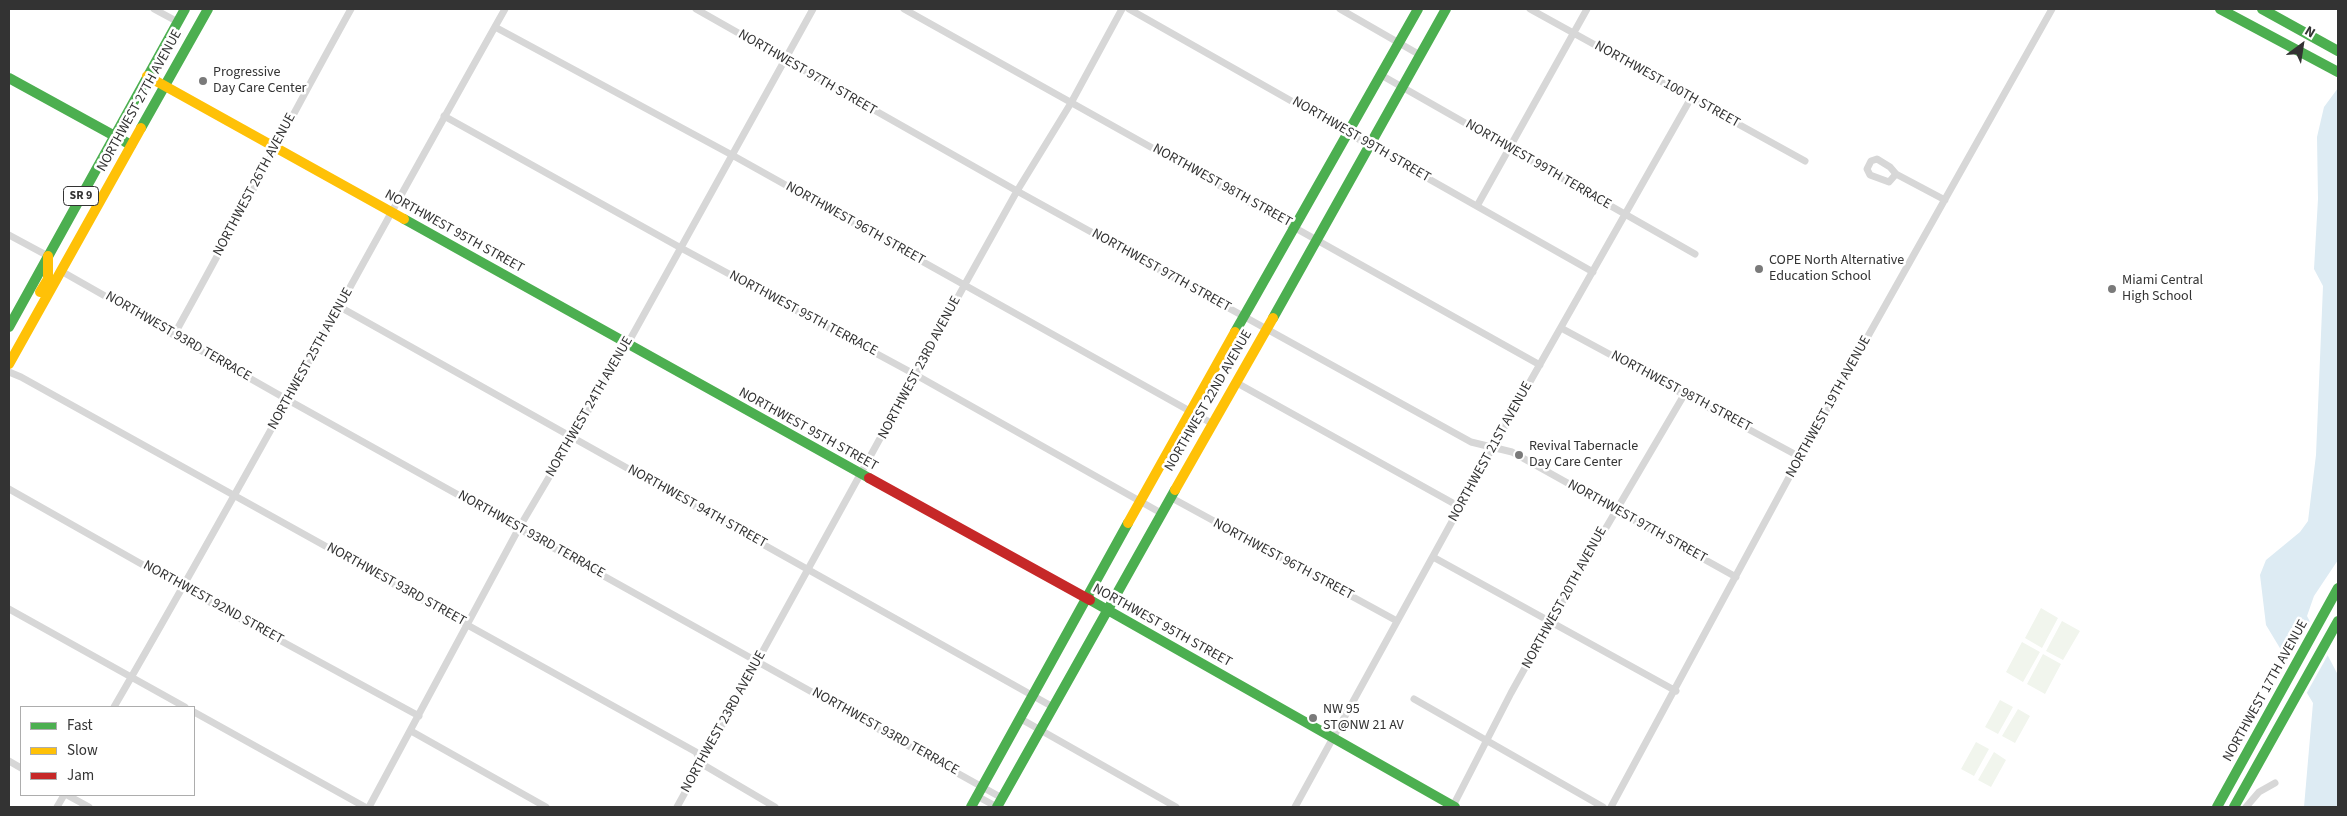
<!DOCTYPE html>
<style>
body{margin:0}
#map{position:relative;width:2347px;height:816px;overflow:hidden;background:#fff;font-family:"Source Sans 3",sans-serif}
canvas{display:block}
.frame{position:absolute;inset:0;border:10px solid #333;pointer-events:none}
.legend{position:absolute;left:20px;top:706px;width:175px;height:90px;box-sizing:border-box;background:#fff;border:1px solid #adadad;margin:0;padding:6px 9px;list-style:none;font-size:15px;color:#333}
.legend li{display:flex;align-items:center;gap:10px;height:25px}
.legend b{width:25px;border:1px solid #adadad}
.north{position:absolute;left:2277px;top:20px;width:50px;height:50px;-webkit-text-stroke:4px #fff;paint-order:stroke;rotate:31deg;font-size:14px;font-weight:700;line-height:20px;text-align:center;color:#333}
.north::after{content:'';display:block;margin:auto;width:18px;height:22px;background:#333;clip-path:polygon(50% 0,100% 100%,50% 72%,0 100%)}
</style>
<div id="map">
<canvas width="2347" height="816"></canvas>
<div class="frame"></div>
<ul class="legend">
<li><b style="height:6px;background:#4caf50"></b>Fast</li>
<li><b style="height:6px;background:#ffc107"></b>Slow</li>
<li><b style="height:6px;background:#c62828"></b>Jam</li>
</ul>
<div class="north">N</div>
</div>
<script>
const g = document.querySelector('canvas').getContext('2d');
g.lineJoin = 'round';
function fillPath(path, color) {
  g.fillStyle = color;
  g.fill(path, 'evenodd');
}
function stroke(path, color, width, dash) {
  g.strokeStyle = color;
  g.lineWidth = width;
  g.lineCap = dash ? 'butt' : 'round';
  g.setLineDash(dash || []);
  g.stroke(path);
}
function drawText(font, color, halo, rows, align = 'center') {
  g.font = font + ' "Source Sans 3",sans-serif';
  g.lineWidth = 5;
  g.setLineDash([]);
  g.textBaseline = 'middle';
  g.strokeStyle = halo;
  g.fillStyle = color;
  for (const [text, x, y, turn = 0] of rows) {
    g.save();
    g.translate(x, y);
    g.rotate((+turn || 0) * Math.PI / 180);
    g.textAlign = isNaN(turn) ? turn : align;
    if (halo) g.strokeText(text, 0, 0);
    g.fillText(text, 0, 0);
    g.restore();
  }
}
fillPath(new Path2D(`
 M2041,608l17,10 -16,30 -17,-10z
 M2062,621l18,10 -17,29 -17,-9z
 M2022,642l18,10 -17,30 -17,-10z
 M2043,654l18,10 -16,30 -18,-10z
 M2000,700l13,7 -15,27 -13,-7z
 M2018,709l12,7 -15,27 -13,-7z
 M1976,742l13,7 -15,27 -13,-7z
 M1994,752l12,8 -15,27 -13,-7z`), '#f1f5ed');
fillPath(new Path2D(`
 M2338,88v472l-24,36 -7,20 31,59 -1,132h-33l9,-104 -47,-78 -6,-50 6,-15 34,-28 8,-11 8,-66 7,-169 -9,-17 4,-70 -1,-62 7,-30z`), '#ddebf3');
fillPath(new Path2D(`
 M2311,619l18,34 -24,43 -19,-32z`), '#fff');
stroke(new Path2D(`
 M154,9l24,13
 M696,9l321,182 454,251 41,10 224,125
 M904,9l636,356
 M1129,9l464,263
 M1340,9l80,46
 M1530,9l275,152
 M495,27l237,128 481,269
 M1381,75l314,179
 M444,116l237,132 235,127 245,138
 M1896,174l-7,8 -19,-7 -3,-6 4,-8 6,-2 13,8 6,7 49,26
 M1477,206l110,-197
 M9,235l39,21
 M61,271l227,129 714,398
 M340,307l713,400
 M1561,328l239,129
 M174,335c60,-108 117,-218 177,-326
 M9,372l12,5 675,375 6,12 73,43
 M1237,383l223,124
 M9,489l173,98 237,129
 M1170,497l227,124
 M1433,557l243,134
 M9,609l176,98
 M1414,699l189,108
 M114,707c134,-231 260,-466 391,-698
 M194,712l171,95
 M1021,719l155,88
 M411,731l135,76
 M9,761l12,7
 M67,795l22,12
 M977,796l20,11
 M1453,806l58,-113 39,-70 134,-228
 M57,807l7,-12
 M369,807l150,-279 108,-183 186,-336
 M677,807l287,-521 53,-95 54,-88 51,-94
 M1295,807l198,-360 198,-349
 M1611,807l189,-350 252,-448
 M2246,807l13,-15 16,-9`), '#d7d7d7', 7);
stroke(new Path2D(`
 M2220,9l118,63
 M2262,9l76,42
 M9,78l122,67
 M141,128l67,-119
 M404,219l465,259
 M1273,318l173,-309
 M9,327l176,-318
 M1235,332l183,-323
 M1090,600l365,207
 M971,807l157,-284
 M997,807l178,-317
 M2217,807l121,-219
 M2234,807l104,-186`), '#4caf50', 10);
stroke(new Path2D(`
 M147,76l257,143
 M40,292l8,-13v-23
 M9,364l132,-236
 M1175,490l98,-172
 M1128,523l107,-191`), '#ffc107', 10);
stroke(new Path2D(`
 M869,478l221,122`), '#c62828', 10);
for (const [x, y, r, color] of [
 [203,81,5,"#7a7a7a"],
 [1759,269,5,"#7a7a7a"],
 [2112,289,5,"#7a7a7a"],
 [1519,455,5,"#7a7a7a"],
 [1313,718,5,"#7a7a7a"]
]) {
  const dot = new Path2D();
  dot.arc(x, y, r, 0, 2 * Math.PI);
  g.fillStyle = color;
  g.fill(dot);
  stroke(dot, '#fff', 2);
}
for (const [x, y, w] of [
 [81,196,35]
]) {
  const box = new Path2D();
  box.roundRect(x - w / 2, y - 9.5, w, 19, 4);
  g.fillStyle = '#fff';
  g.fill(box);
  stroke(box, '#333', 1);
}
drawText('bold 12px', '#333', null, [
 ["SR 9",81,196]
]);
drawText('14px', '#333', '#fff', [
 ["Progressive",213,73],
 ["Day Care Center",213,89],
 ["COPE North Alternative",1769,261],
 ["Education School",1769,277],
 ["Miami Central",2122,281],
 ["High School",2122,297],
 ["Revival Tabernacle",1529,447],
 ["Day Care Center",1529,463],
 ["NW 95",1323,710],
 ["ST@NW 21 AV",1323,726]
], 'left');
drawText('14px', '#333', '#fff', [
 ["NORTHWEST 97TH STREET",807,73,30],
 ["NORTHWEST 100TH STREET",1667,85,29],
 ["NORTHWEST 27TH AVENUE",140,101,-61],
 ["NORTHWEST 99TH STREET",1361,140,30],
 ["NORTHWEST 99TH TERRACE",1538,165,30],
 ["NORTHWEST 26TH AVENUE",255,185,-62],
 ["NORTHWEST 98TH STREET",1222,186,29],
 ["NORTHWEST 96TH STREET",855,224,29],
 ["NORTHWEST 95TH STREET",454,232,29],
 ["NORTHWEST 97TH STREET",1161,271,29],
 ["NORTHWEST 95TH TERRACE",803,314,28],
 ["NORTHWEST 93RD TERRACE",178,337,30],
 ["NORTHWEST 25TH AVENUE",311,359,-61],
 ["NORTHWEST 23RD AVENUE",920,368,-62],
 ["NORTHWEST 98TH STREET",1681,392,28],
 ["NORTHWEST 22ND AVENUE",1209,401,-60],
 ["NORTHWEST 24TH AVENUE",590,407,-60],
 ["NORTHWEST 19TH AVENUE",1829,407,-61],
 ["NORTHWEST 95TH STREET",808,430,29],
 ["NORTHWEST 21ST AVENUE",1491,452,-61],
 ["NORTHWEST 94TH STREET",697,507,29],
 ["NORTHWEST 97TH STREET",1637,522,29],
 ["NORTHWEST 93RD TERRACE",531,535,29],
 ["NORTHWEST 96TH STREET",1283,560,28],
 ["NORTHWEST 93RD STREET",396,585,29],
 ["NORTHWEST 20TH AVENUE",1565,598,-61],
 ["NORTHWEST 92ND STREET",213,603,29],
 ["NORTHWEST 95TH STREET",1162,626,29],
 ["NORTHWEST 17TH AVENUE",2266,691,-61],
 ["NORTHWEST 23RD AVENUE",724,722,-61],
 ["NORTHWEST 93RD TERRACE",885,732,29]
]);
</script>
